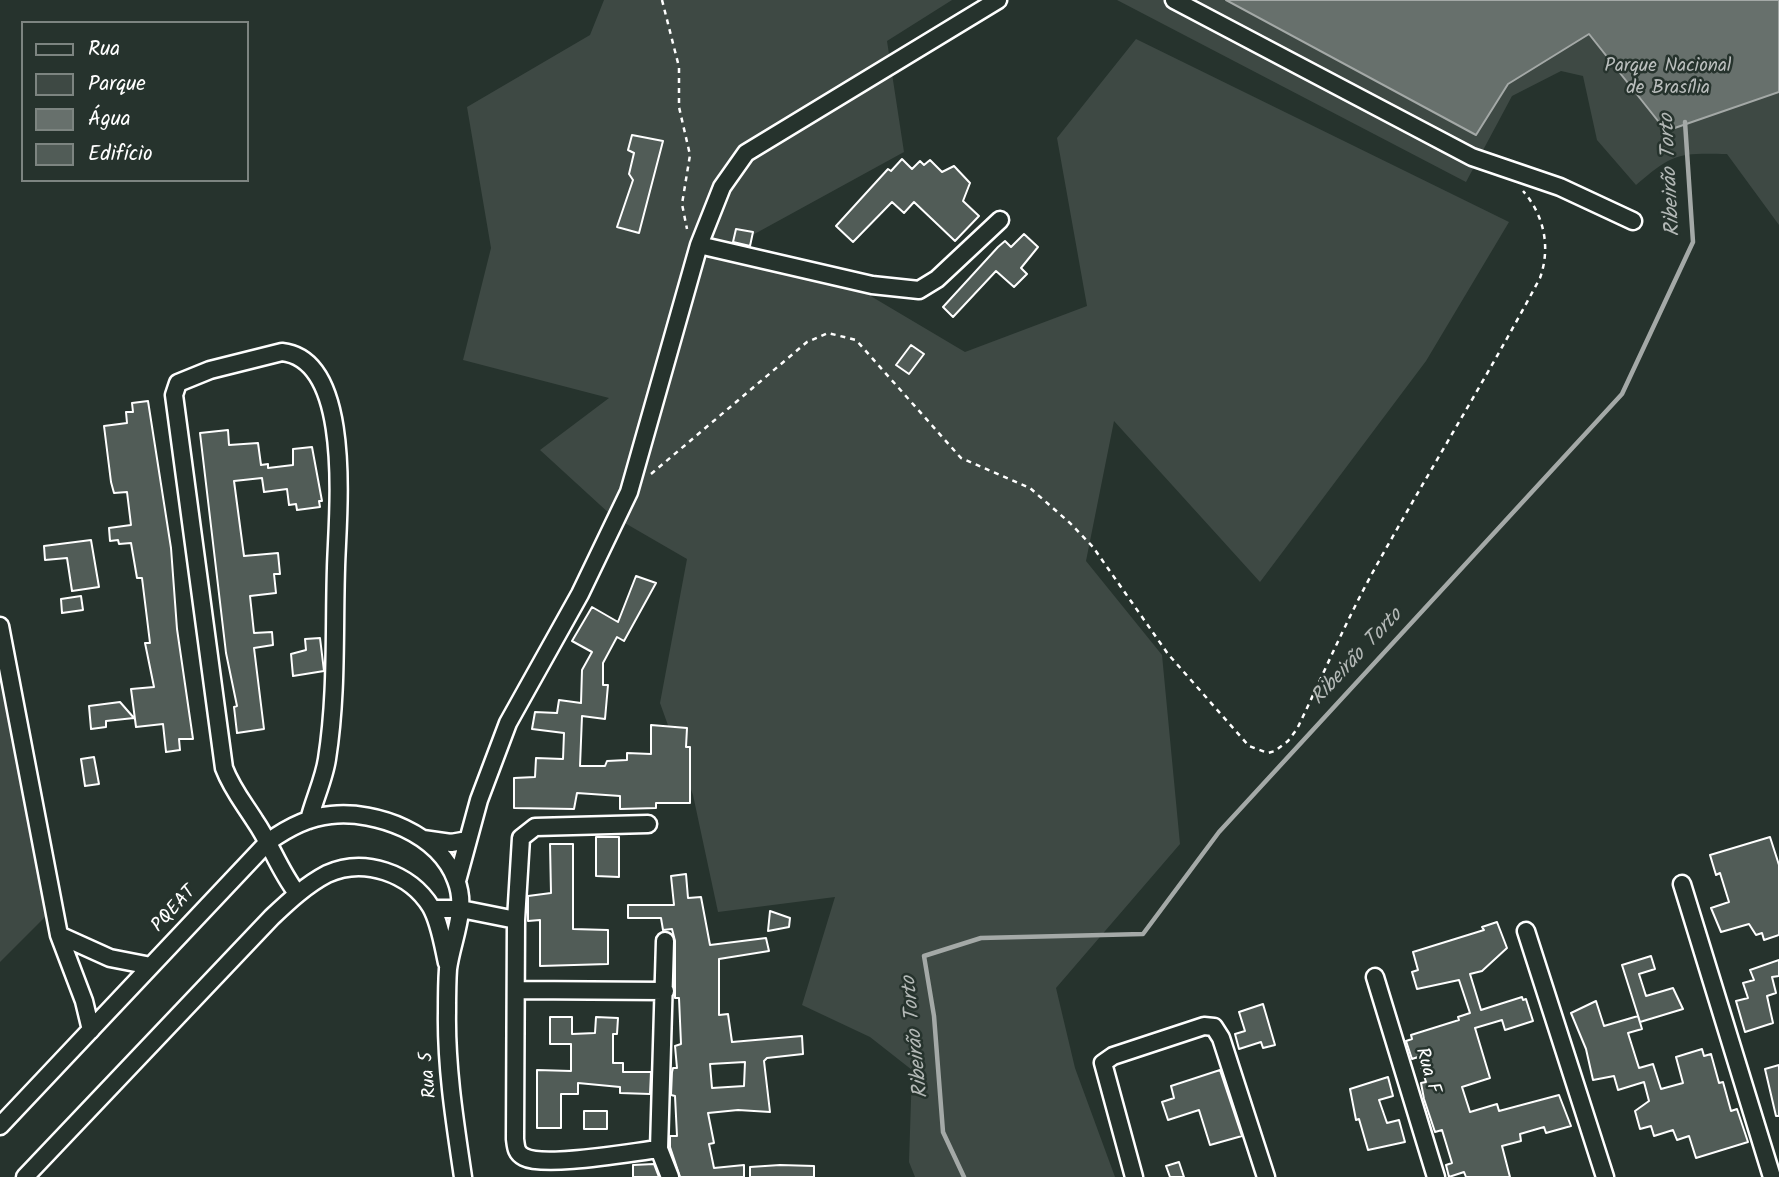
<!DOCTYPE html>
<meta charset="utf-8">
<style>
body{margin:0}
#map{position:relative;width:1779px;height:1177px;overflow:hidden;background:#26332d;font-family:Kalam,sans-serif}
canvas{display:block}
.legend{position:absolute;left:21px;top:21px;width:228px;height:161px;box-sizing:border-box;background:#26332d;border:2px solid #7d8581;margin:0;padding:9px 12px;list-style:none;font-size:21px;color:#fff}
.legend li{display:flex;align-items:center;gap:14px;height:35px}
.legend b{width:35px;border:2px solid #7d8581}
</style>
<div id="map">
<canvas width="1779" height="1177"></canvas>
<ul class="legend">
<li><b style="height:9px;background:#26332d"></b>Rua</li>
<li><b style="height:19px;background:#3e4944"></b>Parque</li>
<li><b style="height:19px;background:#67706c"></b>Água</li>
<li><b style="height:19px;background:#515c57"></b>Edifício</li>
</ul>
</div>
<script>
const g = document.querySelector('canvas').getContext('2d');
g.lineJoin = 'round';
function fillPath(path, color) {
  g.fillStyle = color;
  g.fill(path, 'evenodd');
}
function stroke(path, color, width, dash) {
  g.strokeStyle = color;
  g.lineWidth = width;
  g.lineCap = dash ? 'butt' : 'round';
  g.setLineDash(dash || []);
  g.stroke(path);
}
function drawText(font, color, halo, rows, align = 'center') {
  g.font = font + ' Kalam,sans-serif';
  g.lineWidth = 5;
  g.setLineDash([]);
  g.textBaseline = 'middle';
  g.strokeStyle = halo;
  g.fillStyle = color;
  for (const [text, x, y, turn = 0] of rows) {
    g.save();
    g.translate(x, y);
    g.rotate((+turn || 0) * Math.PI / 180);
    g.textAlign = isNaN(turn) ? turn : align;
    if (halo) g.strokeText(text, 0, 0);
    g.fillText(text, 0, 0);
    g.restore();
  }
}
fillPath(new Path2D(`
 M604,0h348l-65,41 17,111 -166,91 109,39 118,70 122,-46 -30,-168 79,-99 373,183 -83,139 -166,221 -146,-161 -28,140 76,94 18,189 -124,144 19,80 40,109h-200l-6,-15 3,-92 -42,-33 -68,-32 33,-108 -117,15 -25,-117 -33,-92 27,-144 -76,-44 -71,-65 69,-52 -146,-38 28,-112 -24,-141 123,-72z
 M1117,0h662v225l-52,-71c-49,-1 -54,-1 -91,31l-39,-45 -14,-64 -22,-5 -49,25 -46,86z
 M0,684l50,228 -50,50z`), '#3e4944');
const water = new Path2D(`
 M1226,0h553v92l-113,39 -77,-97 -81,50 -32,51z`);
fillPath(water, '#67706c');
stroke(water, '#a4a9a7', 2);
stroke(new Path2D(`
 M964,1177l-21,-45 -9,-116 -10,-60 57,-18 162,-4 76,-102 403,-438 71,-152 -8,-120`), '#a4a9a7', 4.5);
const building = new Path2D(`
 M632,135l31,6 -24,92 -22,-6 16,-47 -4,-6 5,-21 -6,-3z
 M902,159l10,10 8,-8 4,4 6,-5 12,12 12,-6 16,17 -7,18 16,15 -24,25 -41,-39 -10,11 -12,-11 -39,40 -17,-16 52,-57 3,2z
 M736,229l17,3 -3,14 -17,-4z
 M1024,234l14,13 -17,21 6,6 -13,13 -18,-16 -43,46 -10,-10 55,-60 7,-6 6,6z
 M911,345l13,9 -15,20 -13,-9z
 M148,401l23,147 6,81 16,110h-14l1,11 -14,2 -3,-28 -27,3 -5,-38 23,-2 -9,-44h5l-8,-65h-5l-6,-35 -12,1 -1,-4 -8,1 -1,-13 22,-3 -4,-33 -13,1 -3,-11 -7,-56 23,-3 -1,-11h7l-1,-9z
 M228,430l1,15 29,-2 3,22 7,-1v4l25,-3v-16l19,-2 10,54h-3l1,6 -23,3 -1,-6 -7,1 -2,-16 -23,3 -2,-14 -28,3 10,75 34,-3 2,21h-6l2,19 -26,3 4,37 18,-1 1,13 -19,3 10,81 -27,4 -3,-26 3,-1 -11,-53 -26,-220z
 M91,540l8,47 -27,4 -5,-33 -22,2 -1,-14z
 M636,576l20,7 -32,58 -7,-4 -14,26v22h5l-3,34 -23,-3 -2,50h25l2,-5 20,-1v-7l24,1v-29l36,3 -1,19h4v56h-34v5l-36,1v-13l-43,-3 -3,16 -60,-1v-30l21,-1 1,-19 27,1 1,-26 -32,-4 3,-17 22,1 2,-13 22,3 1,-33 10,-18 -20,-11 20,-34 26,15z
 M81,596l2,14 -21,3 -1,-14z
 M320,638l4,33 -31,5 -2,-22 15,-4 -1,-11z
 M120,702l14,16 -28,3v6l-15,2 -2,-23z
 M94,757l5,27 -14,2 -4,-27z
 M596,837h23v40l-23,-1z
 M1770,837l9,28v70l-15,5 -2,-7 -6,2 -7,-11 -28,8 -10,-24 18,-6 -9,-29 -4,2 -6,-20z
 M550,844h23v85l35,1v34l-68,2v-46l-12,1v-25l23,-3z
 M686,874l2,24 13,-1 9,48 56,-7 3,13 -50,8v56l9,-1 4,28 70,-6 1,18 -36,4 -3,3 6,51 -32,-2 -30,3 6,30 -5,1 5,24 30,-3v12h-64l-10,-30v-11h7l-2,-40 -4,-1 1,-23 1,-4h4l-2,-22 6,-2 -2,-46h-4v-57l-3,-12 -9,1 -2,-12h-33v-13h46l-3,-29zM745,1062l-1,24 -32,2 -2,-24z
 M770,911l20,7 -1,9 -21,4z
 M1497,922l10,26 -25,23 -12,3 11,36 41,-13 1,3 3,-1 7,22 -28,9 -3,-10 -27,8 15,50 -28,9 8,25 27,-8 2,7 60,-16 12,31 -25,7 -2,-6 -24,7 1,7 -19,5 8,31h-44l-2,-5 -15,5 -3,-12 6,-2 -10,-33 -7,2 -11,-33 -3,-16 5,-1 -8,-25 -6,2 -6,-18 6,-2 -1,-4 48,-15 -1,-3 12,-4 -11,-33 -42,9 -5,-17 6,-2 -5,-18 71,-22 -2,-3z
 M1651,956l4,13 -16,5 7,22 27,-8 10,21 -43,13 -18,-57z
 M1779,960v16l-7,1 4,16 -9,3 6,27 -28,9 -9,-31 12,-3 -5,-15 11,-3 -4,-10z
 M1596,1001l8,25 34,-10 4,13 -14,4 11,35 14,-4 8,25 22,-6 -7,-26 26,-8 2,7 7,-2 8,29 4,-1 8,29 6,-2 11,33 -52,16 -7,-22 -12,4 -4,-10 -19,6 -3,-10 -11,3 -5,-18 14,-10 -5,-19 -26,8 -4,-14 -21,4 -7,-31 -15,-36z
 M1263,1004l12,41 -12,3 -2,-6 -22,7 -4,-15 10,-3 -6,-19z
 M550,1017h22v17l23,-1 1,-16 22,1 -1,16h-4v29h10v9h28l-1,22 -30,-1v-6l-42,-4v11h-17v34h-24v-58l34,1v-27h-21z
 M1779,1065v51h-3l-11,-47z
 M1220,1070l22,66 -32,9 -11,-35 -31,10 -6,-18 12,-4 -3,-12z
 M1388,1077l5,19 -14,4 8,23 12,-3 6,22 -37,8 -9,-31 -3,1 -6,-31z
 M584,1111h23v18h-23z
 M1179,1162l5,15h-14l-4,-11z
 M654,1164l5,13h-26v-12z
 M780,1165l34,1v11h-64v-10z`);
fillPath(building, '#515c57');
stroke(building, '#fff', 2);
const minor = new Path2D(`
 M1174,0l298,157 88,30 73,34
 M699,245l173,40 47,5 18,-11 63,-59
 M0,626l59,309 25,66 7,29
 M648,824l-113,3 -14,11 -5,82 -1,219c1,8 1,14 9,18 21,11 108,-5 135,-8
 M423,839l28,4 17,-3
 M457,881l22,-81 29,-77 72,-129 49,-102 70,-247 23,-58 24,-34 252,-153
 M1682,884l90,293
 M297,893c-18,-23 -26,-49 -42,-72 -12,-19 -23,-32 -31,-53l-50,-373 4,-12 32,-13 72,-18c73,8 55,167 54,216 -2,65 1,127 -9,191 -3,20 -13,41 -18,61
 M432,909h29l55,11
 M1526,931l79,246
 M59,935l51,23 41,8
 M665,941l-6,208 11,28
 M1375,977l61,200
 M517,990l148,1
 M0,1126l268,-284c18,-13 40,-25 63,-27 46,-5 108,19 125,65 12,30 -4,59 -8,89 -1,14 -1,29 -1,43 -1,55 8,111 16,165
 M25,1177l247,-260c17,-16 34,-32 55,-43 37,-17 83,-1 104,33 9,16 12,38 16,56
 M1134,1177l-31,-114 10,-7 91,-30 10,1 7,11 45,139`);
stroke(minor, '#fff', 21);
stroke(new Path2D(`
 M662,0l17,67v40l11,48 -8,49 5,25
 M651,474l156,-132 21,-9 28,7 105,118 69,30 40,35 23,24 75,107 81,92 19,7 7,-2 13,-10 9,-12c27,-56 51,-113 82,-168 53,-95 110,-187 161,-283 11,-31 4,-63 -17,-87`), '#fff', 2.5, [5, 5]);
stroke(minor, '#26332d', 16);
drawText('19px', '#bbbfbe', '#26332d', [
 ["Parque Nacional",1668,68],
 ["de Brasília",1668,90]
]);
drawText('19px', '#fff', '#26332d', [
 ["PQEAT",175,910,-47],
 ["Rua F",1426,1071,73],
 ["Rua 5",430,1075,-95]
]);
drawText('italic 21px', '#b3b8b6', '#26332d', [
 ["Ribeirão Torto",1672,175,-93],
 ["Ribeirão Torto",1358,658,-47],
 ["Ribeirão Torto",917,1037,-96]
]);
</script>
